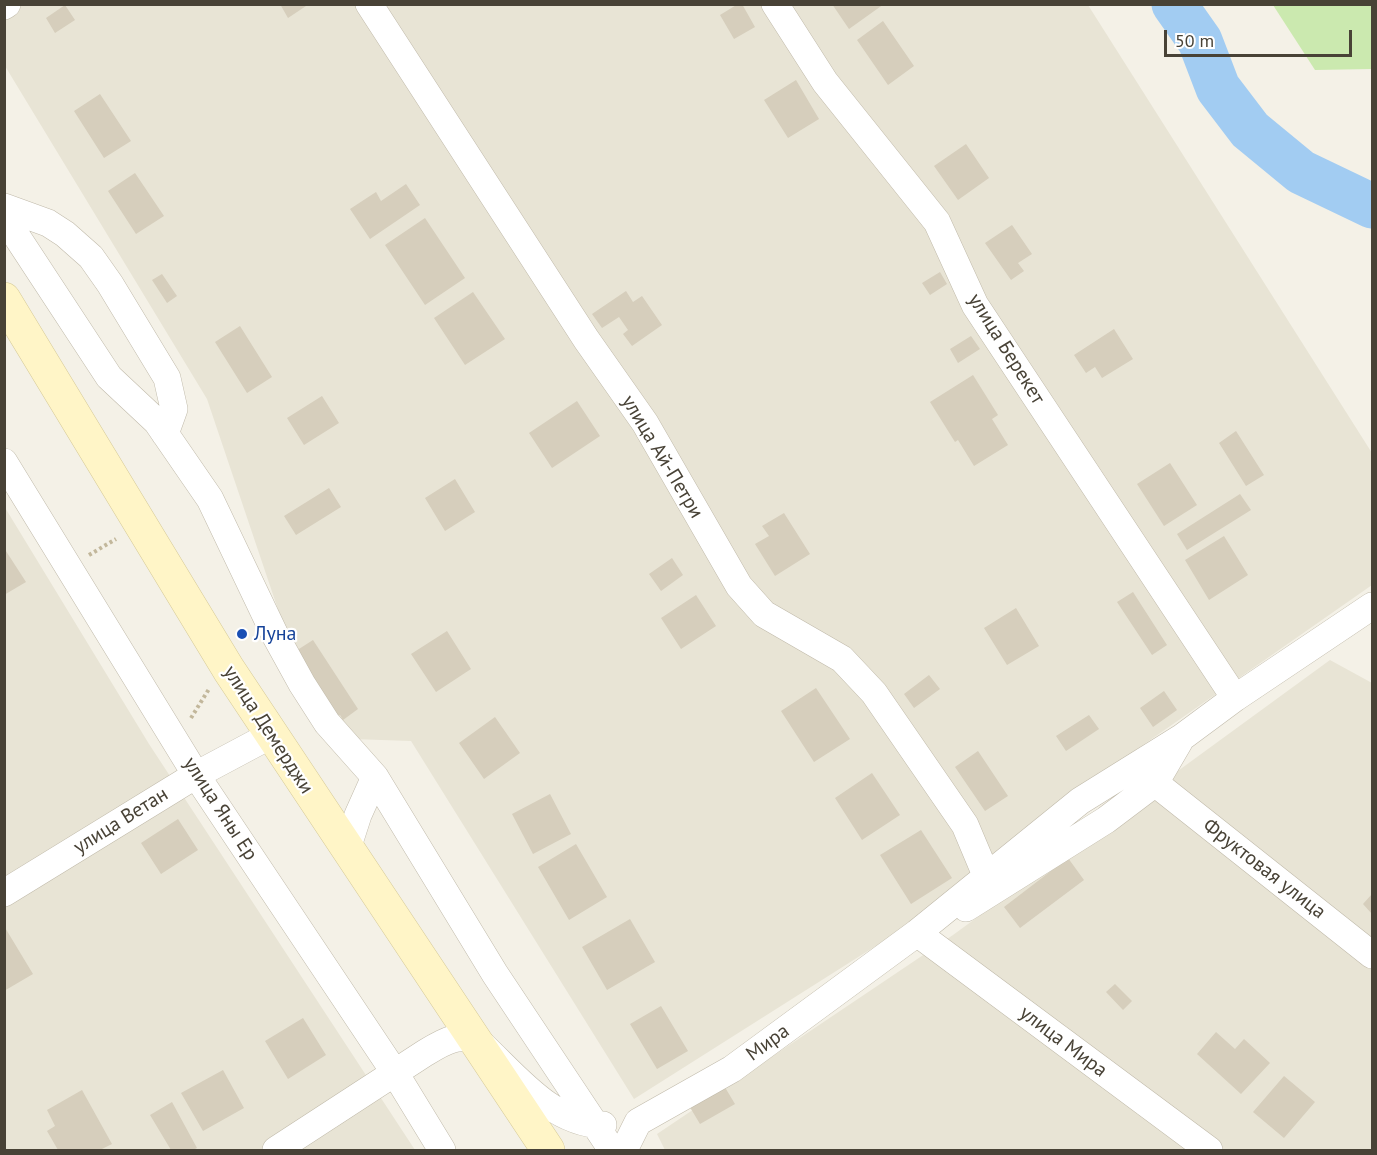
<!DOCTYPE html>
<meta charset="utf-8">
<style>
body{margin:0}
#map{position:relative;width:1377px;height:1155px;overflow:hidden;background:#f4f1e7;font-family:"PT Sans",sans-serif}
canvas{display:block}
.frame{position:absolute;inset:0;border:6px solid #484236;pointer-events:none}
.scale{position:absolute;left:1164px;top:30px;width:188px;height:27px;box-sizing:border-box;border:3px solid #484236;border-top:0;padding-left:8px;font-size:18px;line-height:21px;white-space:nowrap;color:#484236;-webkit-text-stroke:4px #fff;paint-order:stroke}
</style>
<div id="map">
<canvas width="1377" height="1155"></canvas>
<div class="frame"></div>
<div class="scale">50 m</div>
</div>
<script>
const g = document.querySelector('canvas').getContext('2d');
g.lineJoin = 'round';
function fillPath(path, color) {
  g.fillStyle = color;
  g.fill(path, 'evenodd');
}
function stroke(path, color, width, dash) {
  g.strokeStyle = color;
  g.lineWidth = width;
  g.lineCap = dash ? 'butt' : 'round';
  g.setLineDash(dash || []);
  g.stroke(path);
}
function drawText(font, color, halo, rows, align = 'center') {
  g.font = font + ' "PT Sans",sans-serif';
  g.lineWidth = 4.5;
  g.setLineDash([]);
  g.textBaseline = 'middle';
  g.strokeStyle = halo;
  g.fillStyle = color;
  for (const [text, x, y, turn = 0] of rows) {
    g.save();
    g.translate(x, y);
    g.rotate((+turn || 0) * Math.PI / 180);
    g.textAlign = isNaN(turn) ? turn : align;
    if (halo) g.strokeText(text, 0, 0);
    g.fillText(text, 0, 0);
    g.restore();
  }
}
fillPath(new Path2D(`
 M5,5h1083l284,448v132l-299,209 -131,110 -308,195 -223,-358 -59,-2 -62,-94 -83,-246 -202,-333z
 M4,506l145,238 266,406h-410z
 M1330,660l42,23v467h-707l-8,-16 296,-199z`), '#e8e4d5');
fillPath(new Path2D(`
 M1273,5h99v64l-57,1z`), '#cbe9af');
stroke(new Path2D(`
 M1174,4l26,37 18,47 32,42 51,42 71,34`), '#a2ccf2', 45);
fillPath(new Path2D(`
 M280,4h29l-21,14z
 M738,4h4l13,23 -21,12 -14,-24z
 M832,4h52l-35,25z
 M65,5l10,15 -20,13 -9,-15z
 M883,21l31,45 -26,19 -31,-45z
 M796,80l23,39 -31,19 -24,-38z
 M100,94l31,47 -27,17 -30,-47z
 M966,144l23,34 -31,22 -24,-34z
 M135,173l29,43 -28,18 -28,-43z
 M406,184l14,21 -50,34 -20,-30 26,-17 5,9z
 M425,218l40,60 -40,27 -40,-60z
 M1012,225l20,29 -14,9 6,8 -13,9 -26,-37z
 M940,272l7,12 -17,11 -8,-12z
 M162,274l15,22 -10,7 -15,-23z
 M626,291l7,11 9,-6 20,29 -30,21 -9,-12 5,-4 -9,-13 -17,11 -10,-14z
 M473,292l32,47 -40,26 -31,-47z
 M240,326l32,51 -25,16 -32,-51z
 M1114,329l19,30 -31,19 -7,-11 -9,6 -12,-18z
 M971,336l9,13 -22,14 -8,-14z
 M973,375l25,40 -6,4 16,26 -34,21 -16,-26 -3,2 -25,-40z
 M322,396l17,27 -35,22 -17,-27z
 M577,401l23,35 -48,32 -23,-35z
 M1236,431l28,44 -18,11 -27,-43z
 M1170,463l27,42 -33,21 -27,-42z
 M455,479l20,33 -30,19 -20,-33z
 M329,488l12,19 -45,28 -12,-19z
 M1240,494l11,16 -64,40 -10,-16z
 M784,513l26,41 -35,22 -20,-32 14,-8 -7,-10z
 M1224,536l24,39 -39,25 -24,-40z
 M4,548l22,34 -22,13z
 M672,558l11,17 -22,16 -12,-17z
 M1133,592l34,53 -15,10 -35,-53z
 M696,595l20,31 -35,23 -20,-31z
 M1016,608l23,38 -32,19 -23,-37z
 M447,631l24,38 -35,23 -25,-38z
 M313,640l45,69 -15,11 -3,-5 -10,6 -42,-65z
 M929,675l11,14 -26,19 -10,-14z
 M816,688l34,51 -36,23 -33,-51z
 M1164,691l13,19 -24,17 -13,-19z
 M1089,715l10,14 -33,22 -10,-15z
 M495,717l25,36 -36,26 -25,-36z
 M978,751l30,45 -23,15 -30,-44z
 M872,773l28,42 -38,25 -27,-42z
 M550,794l21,40 -38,20 -21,-40z
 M178,819l20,31 -37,24 -20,-31z
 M921,830l31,48 -41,26 -31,-49z
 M576,844l31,53 -38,23 -31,-53z
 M1068,858l16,22 -64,48 -16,-21z
 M1372,894v20l-9,-10z
 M630,919l25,43 -48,28 -25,-43z
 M4,926l29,48 -29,17z
 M1115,984l17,17 -9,9 -17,-18z
 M661,1006l27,45 -31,18 -27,-45z
 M303,1018l23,37 -38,24 -23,-38z
 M1216,1032l19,17 9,-10 26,24 -29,31 -44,-40z
 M223,1070l21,38 -41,23 -22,-38z
 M1284,1076l31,26 -31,36 -31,-26z
 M723,1084l12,20 -35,20 -12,-20z
 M82,1090l30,54 -12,6h-42l-11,-19 8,-5 -8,-16z
 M172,1102l25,46 -4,2h-22l-21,-35z`), '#d6cebc');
const minor = new Path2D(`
 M369,4l217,335 59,84 94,163 25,28 78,45 32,34 91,132 21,50
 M775,4l50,78 112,140 38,83 260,393
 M4,6l3,-2
 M4,207l44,16 17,11 26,23 19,27 57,94 7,31 -9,25
 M4,217l105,160 48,45 53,77 65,136 27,49 25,39 48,54 120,197 117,176
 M4,462l192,313 199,298 47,77
 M1155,783l217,172
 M347,849l11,-34 17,-38
 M4,893l192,-118 75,-40
 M966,908l140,-88 49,-37 24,-41
 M917,933l292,217
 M276,1150l149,-97c18,-11 35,-22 55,-10 36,33 71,80 123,82
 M624,1150l14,-28 94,-53 185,-136 163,-132 101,-63 54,-40 137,-92`);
const secondary = new Path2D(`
 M4,299l225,371 319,480`);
stroke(minor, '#c0baaa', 28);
stroke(secondary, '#d5c996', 34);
stroke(new Path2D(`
 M89,555l27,-16
 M191,718l18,-29`), '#c2b79b', 4, [3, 3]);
stroke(minor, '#fff', 27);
stroke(secondary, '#fff5c7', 33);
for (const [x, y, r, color] of [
 [242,634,6,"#1a4fb4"]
]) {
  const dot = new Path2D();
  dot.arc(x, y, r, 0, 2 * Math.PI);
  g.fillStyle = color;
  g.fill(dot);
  stroke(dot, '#fff', 2);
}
drawText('20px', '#484236', '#fff', [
 ["улица Берекет",1006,349,58],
 ["улица Ай-Петри",662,457,59],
 ["улица Демерджи",268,730,57],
 ["улица Яны Ер",220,809,57],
 ["улица Ветан",121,821,-32],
 ["Фруктовая улица",1264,869,38],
 ["улица Мира",1063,1042,37],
 ["Мира",768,1043,-36]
]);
drawText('20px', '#164399', '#fff', [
 ["Луна",254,634]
], 'left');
</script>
